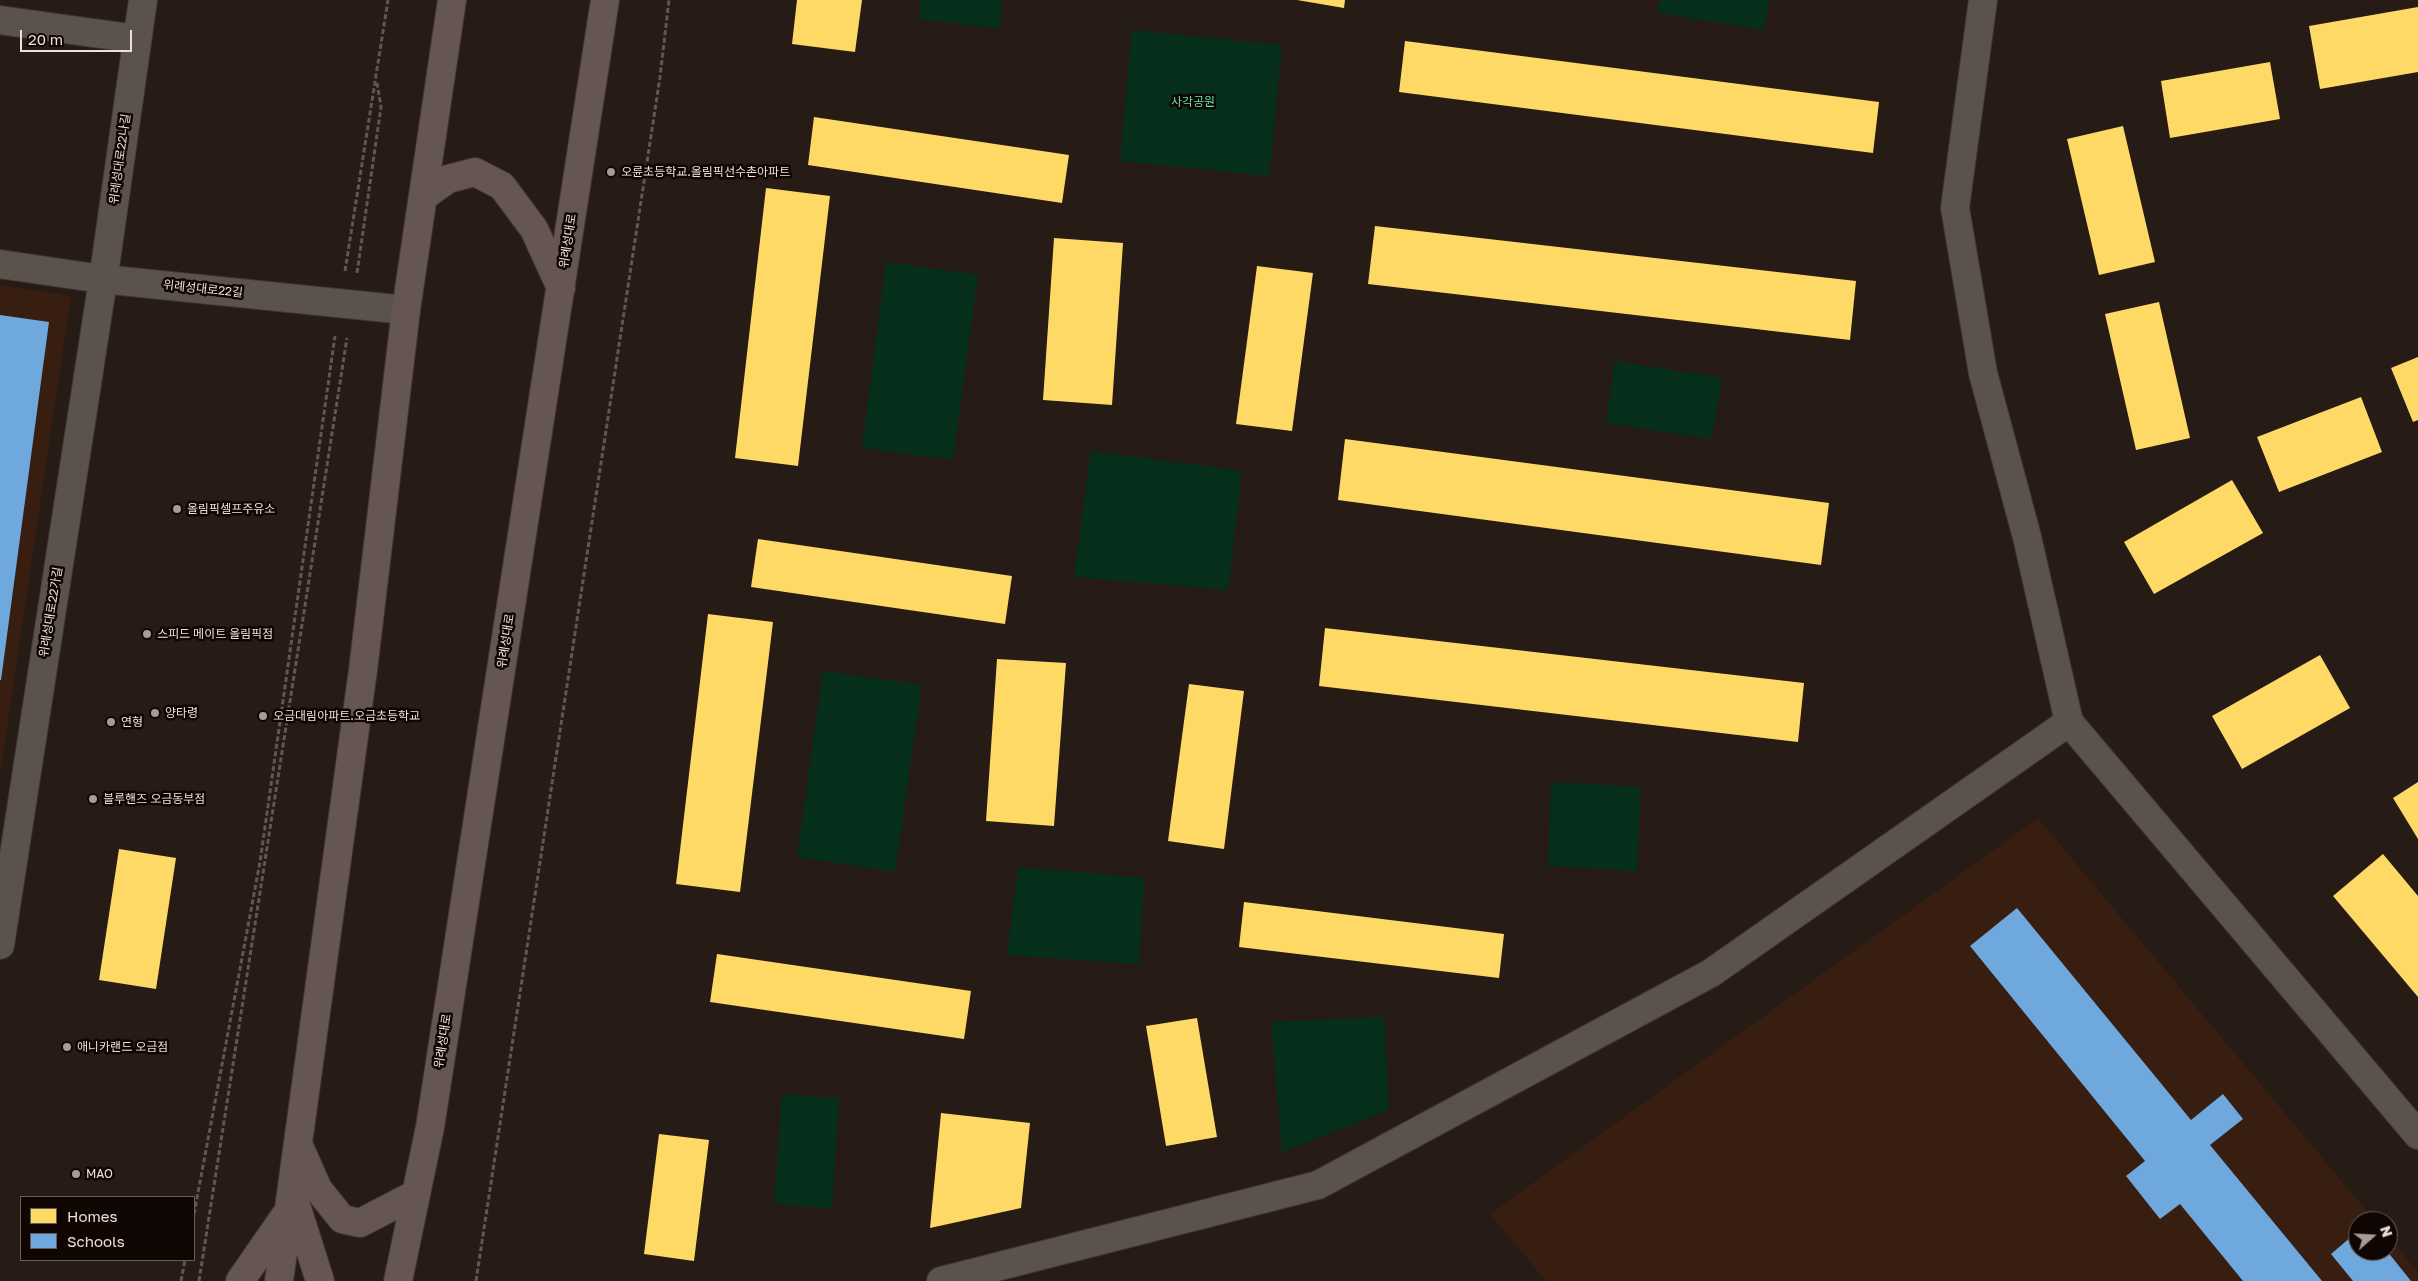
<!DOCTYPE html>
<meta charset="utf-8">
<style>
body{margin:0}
#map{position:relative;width:2418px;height:1281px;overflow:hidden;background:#261b15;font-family:"Golos Text",sans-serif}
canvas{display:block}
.legend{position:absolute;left:20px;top:1196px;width:175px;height:65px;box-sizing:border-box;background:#0f0603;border:1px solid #695d58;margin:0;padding:6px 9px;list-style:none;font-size:15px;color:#efdfd8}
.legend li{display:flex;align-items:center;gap:10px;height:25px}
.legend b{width:25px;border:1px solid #695d58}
.north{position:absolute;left:2348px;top:1211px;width:50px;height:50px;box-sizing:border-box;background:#0f0603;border:1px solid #695d58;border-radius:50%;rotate:71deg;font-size:14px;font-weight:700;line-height:20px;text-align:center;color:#efdfd8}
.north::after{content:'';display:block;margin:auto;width:18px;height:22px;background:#a99a94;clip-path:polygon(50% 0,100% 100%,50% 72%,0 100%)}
.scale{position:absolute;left:20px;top:30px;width:112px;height:22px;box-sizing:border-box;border:2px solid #efdfd8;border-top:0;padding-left:6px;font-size:15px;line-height:18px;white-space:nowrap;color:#efdfd8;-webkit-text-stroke:4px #0f0603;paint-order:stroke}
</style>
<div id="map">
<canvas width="2418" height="1281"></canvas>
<ul class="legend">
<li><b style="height:14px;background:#ffd966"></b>Homes</li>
<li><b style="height:14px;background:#6fa8dc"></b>Schools</li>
</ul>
<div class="north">N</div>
<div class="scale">20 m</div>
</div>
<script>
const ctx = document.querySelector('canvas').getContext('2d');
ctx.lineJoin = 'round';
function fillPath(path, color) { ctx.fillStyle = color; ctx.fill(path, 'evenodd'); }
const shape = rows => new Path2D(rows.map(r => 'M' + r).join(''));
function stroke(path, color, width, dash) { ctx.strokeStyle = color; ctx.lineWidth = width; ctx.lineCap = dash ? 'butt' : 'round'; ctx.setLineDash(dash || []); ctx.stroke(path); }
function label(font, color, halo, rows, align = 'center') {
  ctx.font = font + ' "Golos Text","Noto Sans KR",sans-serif'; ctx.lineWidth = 5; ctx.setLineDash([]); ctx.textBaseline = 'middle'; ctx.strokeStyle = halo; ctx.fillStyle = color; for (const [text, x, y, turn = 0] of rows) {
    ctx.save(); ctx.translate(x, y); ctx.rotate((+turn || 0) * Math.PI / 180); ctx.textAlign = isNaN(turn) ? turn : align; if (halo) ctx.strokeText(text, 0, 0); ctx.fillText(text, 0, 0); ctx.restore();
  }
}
const built = shape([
 [0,285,71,296,0,775],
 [2038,818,2375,1221,2358,1221,2358,1251,2388,1251,2388,1236,2418,1272,2418,1281,1546,1281,1490,1214]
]);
const green = shape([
 [921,0,1002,0,999,29,919,19],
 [1660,0,1769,0,1764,30,1658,13],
 [1132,30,1282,45,1269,176,1120,161],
 [886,262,978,275,953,460,862,448],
 [1615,361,1722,378,1712,439,1606,423],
 [1091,451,1242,471,1228,590,1074,577],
 [823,671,922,685,895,872,797,857],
 [1551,782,1641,787,1637,871,1548,866],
 [1018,867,1144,878,1139,964,1007,955],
 [1384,1017,1389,1110,1282,1152,1271,1022],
 [782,1094,839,1098,832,1209,774,1204]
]);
const homes = shape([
 [797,0,862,0,855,52,792,44],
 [1297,0,1345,0,1344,8],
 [2418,7,2418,72,2320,89,2309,26],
 [1405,41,1879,102,1873,153,1399,92],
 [2270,62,2280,119,2170,138,2161,81],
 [814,117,1069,155,1062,203,808,165],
 [2123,126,2155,262,2099,275,2067,139],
 [766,188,830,196,798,466,735,458],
 [1375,226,1856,281,1850,340,1368,284],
 [1054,238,1123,243,1112,405,1043,400],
 [1257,266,1313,273,1292,431,1236,424],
 [2159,302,2190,438,2136,450,2105,314],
 [2418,357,2418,420,2413,422,2391,368],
 [2361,397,2382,452,2279,492,2257,437],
 [1345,439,1829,503,1821,565,1338,500],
 [2232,480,2263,533,2154,594,2124,542],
 [758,539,1012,576,1005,624,751,587],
 [708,614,773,622,740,892,676,884],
 [1325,628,1804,683,1798,742,1319,686],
 [2320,655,2350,708,2242,769,2212,716],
 [997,659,1066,663,1054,826,986,821],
 [1189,684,1244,691,1224,849,1168,841],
 [2418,782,2418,839,2393,798],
 [119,849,176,858,156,989,99,980],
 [2383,854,2418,896,2418,997,2333,896],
 [1244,902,1504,934,1499,978,1239,947],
 [717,954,971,991,964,1039,710,1002],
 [1197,1018,1217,1137,1166,1146,1146,1026],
 [941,1113,1030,1123,1021,1208,930,1228],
 [659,1134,709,1140,694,1261,644,1254]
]);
const schools = shape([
 [0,315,49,322,1,680,0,680],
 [2017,908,2191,1120,2223,1094,2243,1119,2210,1145,2322,1281,2243,1281,2180,1204,2160,1219,2126,1176,2145,1161,1970,946],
 [2358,1231,2358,1251,2387,1251,2411,1281,2353,1281,2331,1254]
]);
const path = shape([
 [345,271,388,0],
 [357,273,381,107,377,83],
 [194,1214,260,862,335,336],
 [181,1281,185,1260],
 [199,1281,347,338],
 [476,1281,660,77,669,0]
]);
const street = shape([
 [1983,0,1955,208,1983,373,2027,537,2069,722,2418,1135],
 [0,20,137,39],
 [0,945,105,267,143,0],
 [941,1281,1318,1185,1711,973,2069,722]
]);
const secondary = shape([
 [0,264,102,279,406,310]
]);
const primary = shape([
 [424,196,448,179,475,172,502,186,534,229,561,288],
 [298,1144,318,1189,342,1219,360,1223,416,1194],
 [294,1199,320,1281],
 [240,1281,285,1216],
 [279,1281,363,670,406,310,452,0],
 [398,1281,430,1127,605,0]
]);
const markers = [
 [611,172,5,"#a99a94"],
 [177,509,5,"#a99a94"],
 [147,634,5,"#a99a94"],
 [155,713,5,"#a99a94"],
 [263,716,5,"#a99a94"],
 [111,722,5,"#a99a94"],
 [93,799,5,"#a99a94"],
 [67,1047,5,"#a99a94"],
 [76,1174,5,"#a99a94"]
];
const parkNames = [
 ["사각공원",1193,102]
];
const streetNames = [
 ["위례성대로22나길",120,159,-82],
 ["위례성대로",568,241,-81],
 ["위례성대로22길",203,289,6],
 ["위례성대로22가길",51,612,-81],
 ["위례성대로",506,641,-81],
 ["위례성대로",443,1041,-81]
];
const poiNames = [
 ["오륜초등학교.올림픽선수촌아파트",621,172],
 ["올림픽셀프주유소",187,509],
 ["스피드 메이트 올림픽점",157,634],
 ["양타령",165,713],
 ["오금대림아파트.오금초등학교",273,716],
 ["연형",121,722],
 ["블루핸즈 오금동부점",103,799],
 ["애니카랜드 오금점",77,1047],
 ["MAO",86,1174]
];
fillPath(built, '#371e11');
fillPath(green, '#052f1b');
fillPath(homes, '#ffd966');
fillPath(schools, '#6fa8dc');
stroke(street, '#403632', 30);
stroke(secondary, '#403632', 30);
stroke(primary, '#403632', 30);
stroke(path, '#605753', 3, [5, 2.5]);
stroke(street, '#5c524c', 28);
stroke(secondary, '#5c524c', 28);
stroke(primary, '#665653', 28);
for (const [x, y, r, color] of markers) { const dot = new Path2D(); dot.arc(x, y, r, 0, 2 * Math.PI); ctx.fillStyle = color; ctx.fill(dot); stroke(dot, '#0f0603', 2); }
label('12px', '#5ce2a0', '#0f0603', parkNames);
label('12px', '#efdfd8', '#0f0603', streetNames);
label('12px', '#efdfd8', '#0f0603', poiNames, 'left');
</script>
